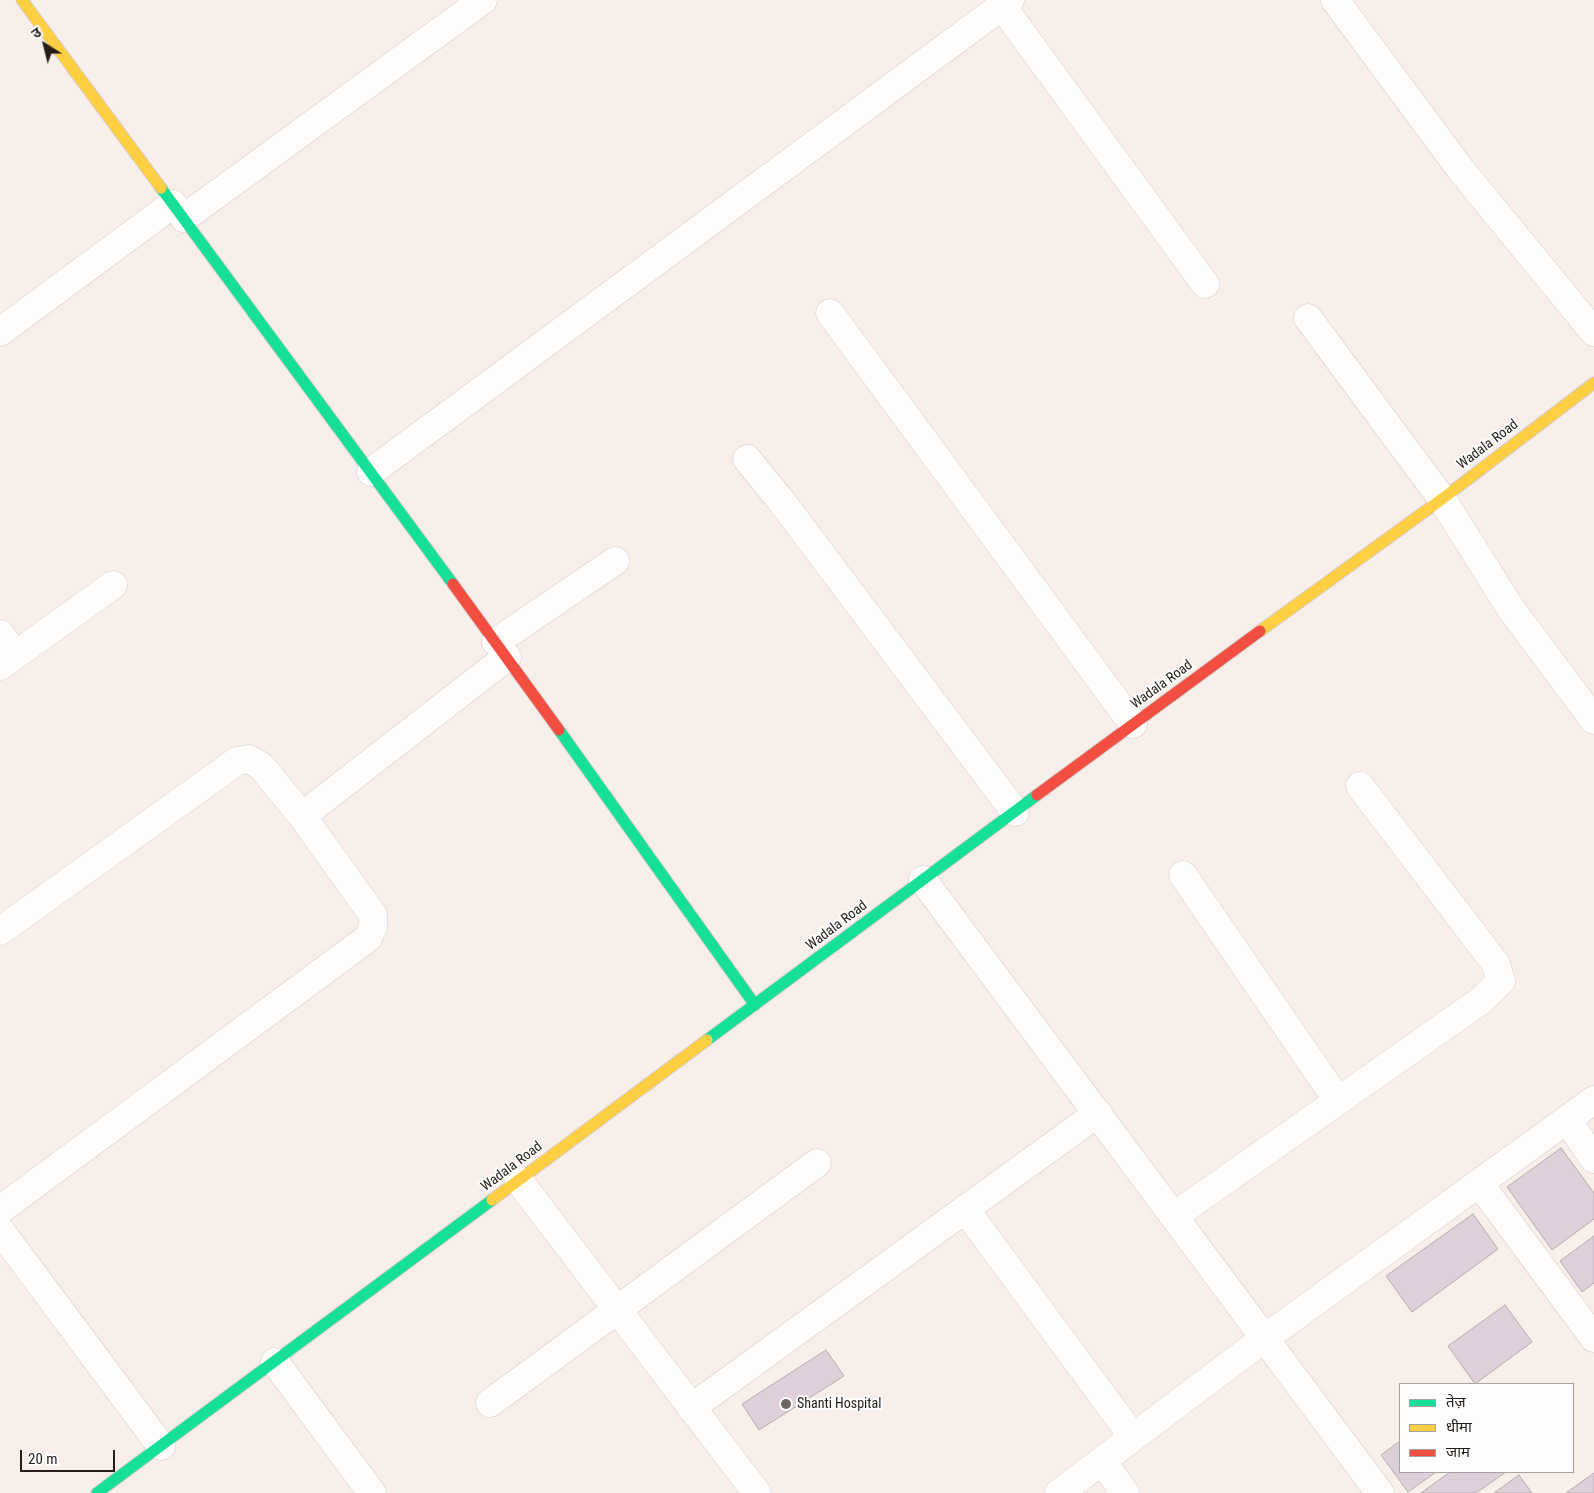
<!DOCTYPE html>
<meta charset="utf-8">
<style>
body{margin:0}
#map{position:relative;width:1594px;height:1493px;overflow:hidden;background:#f8efeb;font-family:"Roboto Condensed","Noto Sans Devanagari",sans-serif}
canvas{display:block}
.legend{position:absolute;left:1399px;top:1383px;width:175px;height:90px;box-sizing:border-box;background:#fdfdfd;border:1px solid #a7a3a2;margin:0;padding:6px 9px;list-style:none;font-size:15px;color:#251d1a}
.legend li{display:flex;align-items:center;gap:10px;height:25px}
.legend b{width:25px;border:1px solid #a7a3a2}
.north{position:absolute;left:20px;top:20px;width:50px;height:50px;-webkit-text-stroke:4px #fdfdfd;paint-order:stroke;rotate:324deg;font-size:14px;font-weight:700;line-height:20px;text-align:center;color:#251d1a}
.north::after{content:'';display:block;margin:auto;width:18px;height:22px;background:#251d1a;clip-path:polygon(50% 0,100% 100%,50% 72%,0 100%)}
.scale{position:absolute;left:20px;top:1450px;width:95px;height:22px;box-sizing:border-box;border:2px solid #251d1a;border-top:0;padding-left:6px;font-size:15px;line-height:18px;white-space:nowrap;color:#251d1a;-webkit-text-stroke:4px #fdfdfd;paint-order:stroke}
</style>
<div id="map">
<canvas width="1594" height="1493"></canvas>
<ul class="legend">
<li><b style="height:6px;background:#16e098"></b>तेज़</li>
<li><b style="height:6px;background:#ffcf43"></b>धीमा</li>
<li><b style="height:6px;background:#f24e42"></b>जाम</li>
</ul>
<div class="north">उ</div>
<div class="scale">20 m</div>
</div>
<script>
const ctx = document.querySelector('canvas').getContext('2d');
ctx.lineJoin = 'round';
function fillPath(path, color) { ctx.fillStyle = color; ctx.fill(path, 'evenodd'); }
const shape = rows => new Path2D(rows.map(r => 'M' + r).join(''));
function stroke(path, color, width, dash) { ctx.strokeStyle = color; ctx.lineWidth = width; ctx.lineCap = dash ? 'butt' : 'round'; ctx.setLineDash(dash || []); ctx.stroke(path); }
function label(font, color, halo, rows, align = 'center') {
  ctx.font = font + ' "Roboto Condensed",sans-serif'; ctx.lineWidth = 4; ctx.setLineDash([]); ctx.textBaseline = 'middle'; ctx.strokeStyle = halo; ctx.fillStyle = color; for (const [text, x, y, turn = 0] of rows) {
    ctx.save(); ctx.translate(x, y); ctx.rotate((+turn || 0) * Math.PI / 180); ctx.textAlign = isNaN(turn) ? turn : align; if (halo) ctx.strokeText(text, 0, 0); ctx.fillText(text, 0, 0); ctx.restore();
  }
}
const building = shape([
 [1561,1148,1594,1193,1594,1219,1552,1250,1507,1187,1561,1148],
 [1473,1214,1498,1249,1412,1312,1386,1276,1473,1214],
 [1594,1236,1594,1283,1582,1292,1560,1261,1594,1236],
 [1505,1305,1532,1342,1475,1384,1448,1346,1505,1305],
 [826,1350,844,1376,759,1430,742,1404,826,1350],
 [1400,1441,1400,1472,1436,1472,1408,1492,1381,1455,1400,1441],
 [1450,1472,1506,1472,1476,1493,1421,1493,1450,1472],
 [1594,1473,1594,1493,1566,1493,1594,1473],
 [1519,1475,1532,1493,1494,1493,1519,1475]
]);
const street = shape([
 [1335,0,1461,170,1594,332],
 [1002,6,1205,284],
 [184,218,483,0],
 [830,313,1133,724],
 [1308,318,1442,499,1511,609,1594,720],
 [0,332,173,204],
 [747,459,782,502,1015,812],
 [371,472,1010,0],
 [0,634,15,655],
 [496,642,615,561],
 [0,666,113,585],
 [1183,875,1338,1101],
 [923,880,1380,1493],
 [0,931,237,761,249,759,261,766,302,816],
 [1567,1120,1594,1159],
 [519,1181,757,1493],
 [1479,1183,1594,1338],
 [965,1209,1133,1437],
 [0,1210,368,938,373,927,373,915,302,816,507,657],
 [1174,1216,1479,1002,1501,981,1496,964,1360,786],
 [0,1230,161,1446],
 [275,1362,372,1493],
 [490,1403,817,1163],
 [691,1408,1098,1113],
 [1102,1461,1125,1493],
 [1059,1493,1265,1338,1594,1100]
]);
const fast = shape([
 [161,188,453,584],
 [559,730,755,1005],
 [707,1040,1037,795],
 [97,1493,492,1200]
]);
const slow = shape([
 [22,0,161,188],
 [1260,631,1442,499,1594,383],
 [492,1200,707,1040]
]);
const jam = shape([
 [453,584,559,730],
 [1037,795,1260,631]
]);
const markers = [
 [786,1404,6,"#6f6663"]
];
const streetNames = [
 ["Wadala Road",1488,445,-37],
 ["Wadala Road",1162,685,-36],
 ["Wadala Road",837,926,-37],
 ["Wadala Road",512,1167,-37]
];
const poiNames = [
 ["Shanti Hospital",797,1404]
];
fillPath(building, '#dfcfd9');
stroke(building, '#b4adae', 1);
stroke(street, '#d5cdc9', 29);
stroke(fast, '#d5cdc9', 13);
stroke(slow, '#d5cdc9', 13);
stroke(jam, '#d5cdc9', 13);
stroke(street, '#fefdfc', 28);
stroke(fast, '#16e098', 11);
stroke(slow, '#ffcf43', 11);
stroke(jam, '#f24e42', 11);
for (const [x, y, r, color] of markers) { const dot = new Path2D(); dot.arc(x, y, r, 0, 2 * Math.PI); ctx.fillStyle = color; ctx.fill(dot); stroke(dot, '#fdfdfd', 2); }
label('14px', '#251d1a', '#fdfdfd', streetNames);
label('14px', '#251d1a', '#fdfdfd', poiNames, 'left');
</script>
